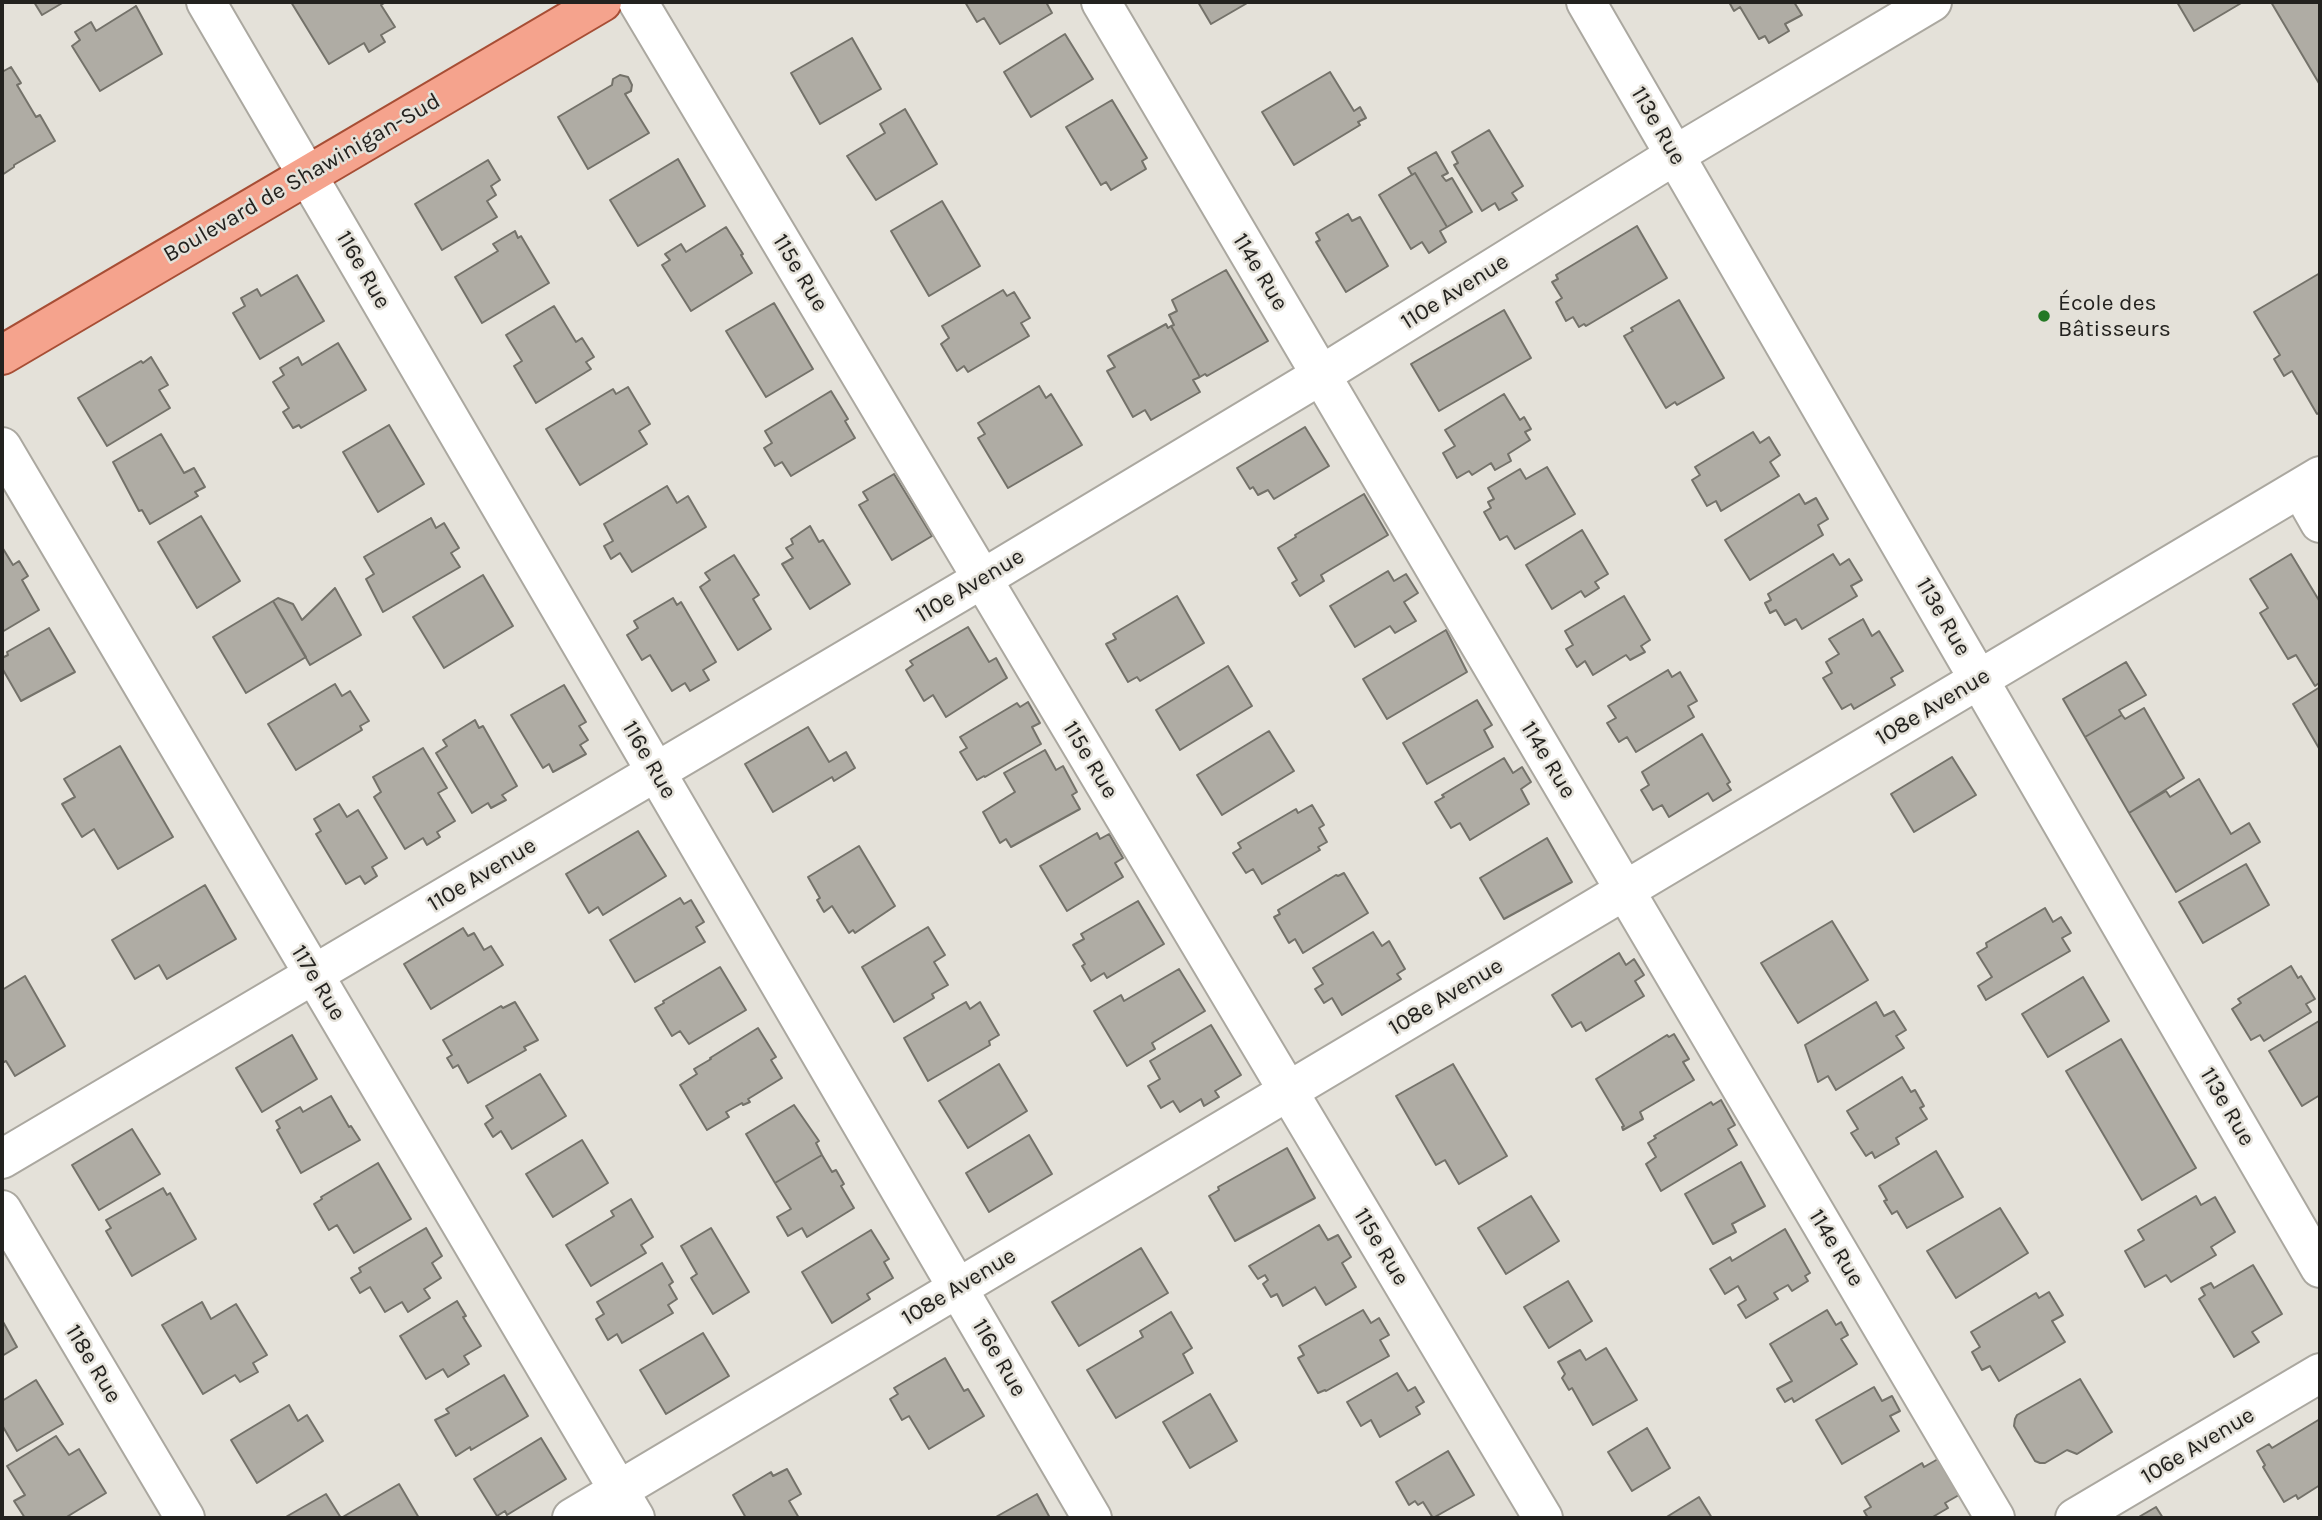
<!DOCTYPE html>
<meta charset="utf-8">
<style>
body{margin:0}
#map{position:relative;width:2322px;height:1520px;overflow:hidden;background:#e4e1d9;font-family:Karla,sans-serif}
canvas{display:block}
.frame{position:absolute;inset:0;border:4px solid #23221f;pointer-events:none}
</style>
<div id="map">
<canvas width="2322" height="1520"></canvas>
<div class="frame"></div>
</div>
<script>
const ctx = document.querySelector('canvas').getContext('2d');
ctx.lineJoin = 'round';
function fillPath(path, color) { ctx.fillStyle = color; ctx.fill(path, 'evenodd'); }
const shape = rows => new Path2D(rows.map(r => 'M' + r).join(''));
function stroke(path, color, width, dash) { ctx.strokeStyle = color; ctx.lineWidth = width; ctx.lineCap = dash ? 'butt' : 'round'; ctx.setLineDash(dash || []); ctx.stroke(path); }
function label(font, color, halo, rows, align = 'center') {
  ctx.font = font + ' Karla,sans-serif'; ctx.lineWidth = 5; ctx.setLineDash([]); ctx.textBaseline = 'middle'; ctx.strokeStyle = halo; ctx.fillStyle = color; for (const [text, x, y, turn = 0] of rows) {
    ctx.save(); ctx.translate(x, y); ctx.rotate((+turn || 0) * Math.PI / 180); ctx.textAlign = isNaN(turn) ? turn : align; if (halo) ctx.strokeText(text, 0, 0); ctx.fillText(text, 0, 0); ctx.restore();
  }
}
const building = shape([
 [34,2,64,2,42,15,34,2],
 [291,2,386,2,381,5,395,27,381,35,385,42,369,52,364,43,329,64,291,2],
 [965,2,1046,2,1052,13,1000,44,984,18,977,22,965,2],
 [1198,2,1249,2,1211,24,1198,2],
 [1729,2,1794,2,1802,15,1785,24,1789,31,1769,43,1765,36,1759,39,1740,7,1734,11,1729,2],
 [2177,2,2243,2,2194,31,2177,2],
 [2271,2,2320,2,2320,85,2271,2],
 [136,6,162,54,100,91,72,46,80,40,75,32,91,22,96,31,136,6],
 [1065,34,1093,79,1031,117,1004,72,1065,34],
 [852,38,881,89,820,124,791,73,852,38],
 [11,67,21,83,17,85,36,117,40,115,55,141,14,165,14,167,2,175,2,72,11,67],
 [1330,72,1354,111,1360,107,1366,118,1358,122,1360,125,1294,165,1262,112,1330,72],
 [620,75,628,77,632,85,631,91,625,94,649,133,588,169,558,117,612,85,613,79,620,75],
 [1112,100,1147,158,1142,161,1146,169,1111,190,1106,182,1101,185,1066,127,1112,100],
 [905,109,937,164,876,200,847,156,885,133,880,124,905,109],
 [1489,130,1523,186,1512,193,1517,200,1499,210,1495,203,1482,211,1454,165,1458,163,1452,152,1489,130],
 [1436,152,1448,173,1442,176,1446,181,1452,178,1472,212,1447,227,1415,173,1412,175,1408,168,1436,152],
 [678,159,705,206,638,246,610,200,678,159],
 [488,160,500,180,491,186,496,195,487,201,497,217,442,250,415,204,488,160],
 [1415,173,1447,227,1440,231,1446,242,1429,253,1422,242,1411,249,1379,195,1415,173],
 [942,201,980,266,929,296,891,231,942,201],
 [1348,214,1352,221,1360,217,1388,266,1346,292,1316,242,1320,240,1316,233,1348,214],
 [1637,226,1667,278,1586,326,1584,324,1579,327,1573,317,1566,321,1556,302,1562,298,1552,282,1558,279,1556,275,1637,226],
 [726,227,743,254,741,255,752,273,691,311,662,265,670,260,665,254,681,244,686,252,726,227],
 [515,231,518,238,521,236,549,283,482,323,455,277,498,251,493,244,515,231],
 [1226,270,1268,341,1207,376,1205,374,1200,377,1171,326,1174,325,1169,315,1177,311,1172,300,1226,270],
 [2320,273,2320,412,2317,414,2292,371,2284,376,2274,359,2280,355,2254,312,2320,273],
 [297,275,324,321,260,359,233,313,245,306,241,298,257,289,261,296,297,275],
 [1003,290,1007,296,1014,292,1030,318,1021,323,1029,336,968,372,964,366,957,371,941,344,949,338,942,326,1003,290],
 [1679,300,1724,378,1677,405,1675,402,1666,408,1624,336,1633,331,1631,328,1679,300],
 [774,303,813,369,766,397,726,331,774,303],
 [554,306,576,342,582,338,594,357,586,362,591,369,536,403,514,366,522,361,506,335,554,306],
 [1504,310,1531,358,1439,411,1411,364,1504,310],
 [1166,324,1168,328,1171,326,1200,377,1193,380,1200,392,1151,420,1145,410,1133,417,1107,371,1115,367,1108,356,1166,324],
 [338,343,366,390,301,428,299,425,293,428,283,412,289,408,273,382,284,375,280,368,298,357,302,365,338,343],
 [151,357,168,385,159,390,170,408,107,446,78,398,141,361,143,363,151,357],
 [1039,386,1046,398,1051,394,1082,445,1008,488,978,438,985,434,978,423,1039,386],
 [628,387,650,424,639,431,647,444,580,485,546,429,613,389,616,394,628,387],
 [831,391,848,419,845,421,855,438,791,476,782,462,775,466,764,448,772,443,765,431,831,391],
 [1504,394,1520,420,1524,417,1531,429,1525,432,1530,440,1508,454,1511,461,1495,470,1491,463,1472,475,1469,471,1457,478,1443,453,1455,446,1445,430,1504,394],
 [389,425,424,484,378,512,343,452,389,425],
 [1305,427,1329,466,1274,499,1268,490,1258,495,1253,487,1250,489,1237,468,1305,427],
 [1753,432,1760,443,1769,437,1780,455,1770,462,1779,476,1721,511,1716,501,1707,506,1692,480,1700,475,1695,467,1753,432],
 [161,434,184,473,194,468,205,487,195,492,198,496,150,524,142,510,139,511,113,462,161,434],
 [1547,467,1575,514,1515,549,1507,536,1500,540,1484,512,1491,508,1488,502,1494,499,1488,488,1520,469,1526,479,1547,467],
 [894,474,932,536,892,560,859,505,868,500,863,492,894,474],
 [667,486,677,503,688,496,706,527,632,572,620,553,611,559,604,546,613,541,604,524,667,486],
 [1364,494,1388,535,1321,575,1324,581,1300,596,1292,583,1297,580,1278,548,1296,537,1295,535,1364,494],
 [1799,494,1805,504,1816,498,1828,519,1818,525,1823,535,1750,580,1725,540,1799,494],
 [201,516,240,581,197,608,158,542,201,516],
 [431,518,436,528,444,523,459,548,451,553,460,567,383,612,366,579,374,574,364,557,431,518],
 [810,526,819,542,823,540,850,584,810,609,782,564,793,558,786,548,793,544,791,539,810,526],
 [1582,530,1608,574,1595,582,1599,588,1585,597,1581,591,1552,609,1526,565,1582,530],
 [2,547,13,565,19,561,28,576,22,580,39,610,2,632,2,547],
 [1833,554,1840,565,1849,559,1862,580,1851,586,1857,596,1802,629,1796,619,1785,625,1776,610,1770,613,1765,603,1771,600,1768,594,1833,554],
 [2291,554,2320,602,2320,685,2319,683,2315,686,2296,655,2288,659,2260,613,2268,608,2250,579,2291,554],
 [734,555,759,595,753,599,771,629,738,650,700,587,710,580,705,573,734,555],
 [1388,571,1394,581,1406,574,1418,593,1404,602,1416,621,1395,633,1390,626,1355,647,1330,606,1388,571],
 [483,575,513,626,444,668,413,617,483,575],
 [335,588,361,635,310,665,273,601,278,598,293,604,302,620,335,588],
 [1177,596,1204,643,1140,681,1137,677,1128,682,1106,644,1116,639,1113,634,1177,596],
 [1624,596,1650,640,1641,646,1645,652,1630,660,1626,655,1593,675,1585,661,1577,667,1566,649,1573,645,1565,631,1624,596],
 [673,598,677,605,681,602,716,662,703,670,709,680,690,691,685,683,672,691,650,655,642,660,627,635,638,628,634,621,673,598],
 [273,601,306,657,246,693,213,637,273,601],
 [1863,619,1872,636,1879,631,1903,671,1891,678,1895,685,1854,709,1851,704,1842,709,1823,678,1832,673,1826,662,1839,654,1829,639,1863,619],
 [968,627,989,662,996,658,1007,678,946,717,933,695,924,701,906,670,913,665,910,661,968,627],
 [49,628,75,672,21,701,2,668,2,658,8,655,7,652,49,628],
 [1446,630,1467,672,1387,719,1363,679,1446,630],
 [2126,662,2146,695,2119,710,2122,715,2085,737,2063,699,2126,662],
 [1228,666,1252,706,1180,750,1156,710,1228,666],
 [1668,670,1672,677,1680,672,1697,701,1688,706,1694,717,1636,752,1627,737,1619,742,1607,723,1616,718,1608,706,1668,670],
 [335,684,342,696,350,691,369,721,360,726,362,730,296,770,268,724,335,684],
 [564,685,586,722,579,726,588,740,580,745,586,754,553,772,549,764,543,768,511,715,564,685],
 [2320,687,2320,750,2293,704,2320,687],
 [1477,700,1492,725,1484,730,1493,747,1427,784,1403,743,1477,700],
 [1028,702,1040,723,1032,727,1041,744,985,777,984,776,977,780,960,752,967,748,960,737,1017,703,1020,707,1028,702],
 [2144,708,2184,778,2129,813,2085,737,2122,715,2125,719,2144,708],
 [475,720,479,728,483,726,517,786,502,795,506,800,491,808,488,803,472,813,436,753,447,746,443,740,475,720],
 [808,727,829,762,846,752,855,768,834,781,832,777,773,812,745,764,808,727],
 [1269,731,1294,771,1222,815,1197,775,1269,731],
 [1702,734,1730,782,1727,784,1731,790,1713,801,1708,793,1669,817,1662,805,1653,810,1641,790,1649,785,1642,772,1702,734],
 [120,746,173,837,118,869,94,829,82,837,62,804,75,797,64,779,120,746],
 [423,748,447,788,438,793,455,821,437,832,440,837,427,845,423,838,405,849,374,797,381,792,373,777,423,748],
 [1045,750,1056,770,1063,766,1077,792,1072,795,1080,809,1011,847,1006,839,1000,843,983,812,1015,792,1004,773,1045,750],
 [1952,757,1976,795,1914,832,1891,794,1952,757],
 [1504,758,1513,773,1522,767,1531,782,1521,789,1529,804,1470,840,1460,823,1451,828,1435,802,1444,797,1442,795,1504,758],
 [2199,779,2231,834,2249,823,2260,842,2176,892,2129,813,2166,791,2170,797,2199,779],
 [339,804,347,817,358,810,387,858,372,867,377,876,365,884,360,876,346,884,316,834,321,831,314,819,339,804],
 [1312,805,1324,825,1319,828,1327,842,1318,847,1320,850,1262,884,1253,869,1246,873,1233,853,1241,848,1238,843,1296,809,1298,813,1312,805],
 [638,831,666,876,603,915,598,907,589,913,566,874,638,831],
 [1097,833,1100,839,1109,834,1123,858,1115,863,1123,877,1067,911,1040,866,1097,833],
 [1547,838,1572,882,1504,919,1480,878,1547,838],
 [859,846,895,906,855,933,853,930,849,933,832,906,824,912,817,900,820,898,808,877,859,846],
 [2246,864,2269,905,2203,943,2179,902,2246,864],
 [1344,873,1368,913,1303,953,1295,939,1289,943,1274,917,1280,914,1278,910,1336,875,1338,876,1344,873],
 [205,885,236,939,167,979,159,965,135,979,112,940,205,885],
 [680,898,684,904,691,900,704,922,696,927,705,942,635,982,610,940,680,898],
 [1138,901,1164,944,1107,978,1104,973,1091,981,1082,966,1085,964,1073,945,1084,939,1081,934,1138,901],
 [2045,908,2053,922,2061,917,2071,933,2062,938,2070,951,1986,1000,1978,986,1992,977,1977,953,1987,947,1986,943,2045,908],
 [1832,921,1868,980,1798,1023,1761,963,1832,921],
 [928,927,945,955,934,962,948,985,932,994,934,998,894,1022,862,967,928,927],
 [463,928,468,936,474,933,484,950,491,946,503,965,431,1009,404,964,463,928],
 [1373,932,1382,946,1389,941,1405,969,1397,974,1401,979,1342,1015,1332,998,1324,1003,1315,989,1323,984,1313,968,1373,932],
 [1619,953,1626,965,1634,959,1644,975,1635,981,1644,996,1586,1031,1581,1022,1572,1027,1552,995,1619,953],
 [2291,966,2298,978,2301,976,2315,999,2306,1004,2311,1012,2264,1041,2260,1035,2251,1040,2232,1009,2241,1003,2238,999,2291,966],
 [720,967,746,1010,689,1044,680,1031,672,1036,655,1008,664,1003,663,1001,720,967],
 [1179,969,1205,1011,1152,1043,1155,1049,1127,1066,1094,1011,1121,995,1124,1001,1179,969],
 [25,976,65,1046,15,1076,6,1061,2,1063,2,990,25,976],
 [2083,977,2109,1021,2048,1057,2022,1014,2083,977],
 [515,1002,538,1040,524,1047,526,1050,468,1083,458,1065,453,1068,447,1058,452,1055,443,1040,501,1006,503,1008,515,1002],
 [966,1002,970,1009,980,1002,999,1035,989,1041,990,1045,928,1081,904,1038,966,1002],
 [1876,1002,1884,1016,1894,1011,1906,1030,1896,1036,1904,1048,1836,1090,1828,1076,1818,1082,1805,1045,1876,1002],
 [2319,1021,2320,1095,2302,1106,2269,1051,2319,1021],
 [1211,1025,1241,1075,1215,1091,1219,1097,1204,1106,1201,1099,1180,1112,1173,1101,1161,1108,1148,1086,1160,1079,1150,1061,1211,1025],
 [758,1028,776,1057,771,1060,782,1078,748,1099,750,1102,743,1105,742,1103,726,1112,729,1117,707,1130,680,1085,697,1074,694,1069,711,1059,710,1058,758,1028],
 [1674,1034,1689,1059,1683,1062,1694,1080,1640,1112,1643,1119,1623,1130,1622,1127,1624,1126,1596,1079,1667,1035,1669,1037,1674,1034],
 [292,1035,317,1079,262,1112,236,1068,292,1035],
 [2121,1039,2196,1168,2142,1200,2066,1071,2121,1039],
 [999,1064,1027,1111,968,1148,939,1101,999,1064],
 [1453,1064,1507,1156,1459,1184,1445,1160,1436,1165,1396,1096,1453,1064],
 [540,1074,566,1116,512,1149,501,1131,493,1137,485,1124,493,1118,486,1106,540,1074],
 [1902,1077,1911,1092,1915,1090,1924,1106,1920,1108,1927,1119,1896,1138,1899,1144,1875,1158,1872,1152,1866,1156,1851,1133,1858,1129,1847,1111,1902,1077],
 [331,1096,349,1127,351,1126,360,1140,301,1173,277,1130,280,1128,276,1121,300,1107,303,1112,331,1096],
 [1721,1100,1735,1125,1728,1129,1737,1145,1661,1191,1646,1164,1656,1157,1648,1143,1656,1138,1654,1136,1711,1102,1713,1105,1721,1100],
 [794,1105,819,1141,816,1143,822,1155,775,1183,746,1134,794,1105],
 [132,1129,160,1174,99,1210,72,1165,132,1129],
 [1029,1135,1052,1174,989,1212,966,1173,1029,1135],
 [582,1140,608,1183,553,1217,526,1174,582,1140],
 [1287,1148,1315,1198,1235,1241,1209,1196,1219,1190,1218,1187,1287,1148],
 [1936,1151,1963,1197,1907,1228,1897,1211,1892,1214,1884,1201,1887,1200,1879,1186,1936,1151],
 [822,1155,832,1172,836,1170,844,1184,841,1186,854,1208,807,1237,802,1228,788,1236,777,1217,791,1209,775,1183,822,1155],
 [1741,1162,1765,1206,1732,1224,1736,1232,1713,1244,1685,1194,1741,1162],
 [378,1163,411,1219,354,1253,337,1225,329,1230,314,1204,322,1199,321,1197,378,1163],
 [163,1188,167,1195,170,1193,196,1239,132,1276,106,1231,111,1228,106,1220,163,1188],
 [1531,1196,1559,1241,1506,1274,1478,1228,1531,1196],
 [2196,1196,2201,1205,2215,1197,2235,1232,2211,1247,2216,1255,2171,1282,2166,1275,2145,1287,2125,1251,2144,1240,2138,1230,2196,1196],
 [631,1199,653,1237,641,1245,646,1253,591,1286,566,1245,614,1216,611,1211,631,1199],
 [2000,1208,2028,1253,1956,1298,1927,1251,2000,1208],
 [1319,1225,1328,1240,1338,1235,1351,1257,1342,1263,1356,1287,1326,1305,1315,1287,1283,1306,1277,1294,1271,1297,1263,1284,1268,1280,1265,1275,1258,1279,1249,1266,1319,1225],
 [426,1228,442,1256,432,1263,441,1278,424,1289,430,1298,408,1312,402,1302,385,1312,370,1287,360,1293,351,1278,361,1272,359,1268,426,1228],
 [711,1228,749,1292,713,1314,691,1278,697,1274,681,1246,711,1228],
 [1785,1229,1810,1273,1805,1276,1808,1281,1792,1291,1788,1285,1774,1293,1778,1299,1746,1318,1738,1305,1746,1300,1738,1286,1725,1294,1710,1269,1730,1257,1732,1261,1785,1229],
 [871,1230,889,1259,884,1262,893,1278,867,1294,870,1299,832,1323,802,1272,871,1230],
 [1141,1248,1168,1293,1079,1346,1052,1302,1141,1248],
 [662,1263,673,1282,669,1285,677,1299,668,1305,673,1313,622,1343,617,1334,608,1340,596,1319,604,1314,597,1302,662,1263],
 [2253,1265,2282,1314,2252,1332,2259,1342,2234,1357,2199,1299,2205,1295,2201,1288,2211,1283,2214,1288,2253,1265],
 [1568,1281,1592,1321,1549,1348,1524,1307,1568,1281],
 [2049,1292,2063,1315,2052,1321,2065,1342,1999,1381,1990,1366,1982,1370,1972,1352,1980,1347,1971,1332,2036,1293,2039,1298,2049,1292],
 [457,1301,466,1316,463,1317,481,1346,464,1356,469,1364,448,1377,443,1369,426,1379,400,1336,457,1301],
 [202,1302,211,1319,236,1304,267,1355,253,1363,258,1372,240,1382,235,1375,203,1394,162,1325,202,1302],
 [1363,1310,1371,1323,1379,1318,1389,1335,1380,1340,1389,1356,1326,1391,1325,1390,1318,1393,1298,1358,1304,1355,1299,1346,1363,1310],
 [1827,1310,1836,1325,1841,1322,1848,1335,1841,1339,1857,1364,1794,1402,1792,1398,1785,1402,1777,1389,1792,1381,1770,1344,1827,1310],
 [1171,1312,1192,1348,1183,1354,1193,1373,1116,1418,1087,1370,1143,1337,1140,1331,1171,1312],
 [2,1320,17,1347,2,1356,2,1320],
 [703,1333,729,1376,666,1414,640,1370,703,1333],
 [1606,1348,1637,1400,1593,1425,1572,1388,1569,1390,1562,1378,1565,1374,1558,1362,1580,1350,1586,1360,1606,1348],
 [945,1358,964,1391,968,1389,984,1416,929,1449,909,1416,902,1420,890,1399,898,1394,894,1388,945,1358],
 [1397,1373,1408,1391,1415,1387,1424,1402,1416,1407,1420,1414,1380,1437,1371,1420,1361,1426,1347,1402,1397,1373],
 [504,1375,528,1416,471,1450,470,1447,456,1456,435,1420,449,1413,446,1409,504,1375],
 [2080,1379,2112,1432,2077,1454,2067,1450,2045,1463,2040,1463,2035,1461,2014,1426,2015,1419,2017,1415,2080,1379],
 [36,1380,63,1424,17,1451,2,1425,2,1401,36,1380],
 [1874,1387,1882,1401,1892,1396,1900,1411,1890,1416,1899,1431,1842,1464,1816,1420,1874,1387],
 [1210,1394,1237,1441,1190,1468,1163,1422,1210,1394],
 [289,1405,298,1421,307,1415,323,1441,257,1483,231,1440,289,1405],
 [2320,1419,2320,1485,2298,1499,2296,1495,2284,1502,2263,1467,2265,1465,2257,1451,2269,1444,2272,1448,2320,1419],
 [1647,1428,1670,1468,1632,1491,1608,1452,1647,1428],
 [56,1436,69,1455,79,1449,106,1493,65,1518,25,1518,14,1501,25,1495,7,1466,56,1436],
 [541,1438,566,1479,507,1515,505,1511,497,1516,474,1479,541,1438],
 [1448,1451,1474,1495,1433,1518,1423,1502,1418,1505,1415,1501,1409,1505,1396,1482,1448,1451],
 [1938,1459,1959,1495,1945,1503,1948,1508,1931,1518,1868,1518,1864,1511,1871,1507,1865,1497,1922,1463,1924,1467,1938,1459],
 [787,1469,801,1494,789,1501,799,1518,746,1518,733,1495,771,1472,773,1476,787,1469],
 [399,1484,419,1518,284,1518,326,1494,341,1518,399,1484],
 [1037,1494,1050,1518,994,1518,1037,1494],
 [1699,1497,1712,1518,1665,1518,1699,1497],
 [2156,1507,2163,1518,2137,1518,2156,1507]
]);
const minor = shape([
 [206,2,1092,1518],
 [638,2,1543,1518],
 [1101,2,1995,1518],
 [1586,2,2320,1268],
 [2,447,635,1518],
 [2300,488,2320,523],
 [2,1159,982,579,1321,375,1675,155,1932,2],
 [2,1210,185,1518],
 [572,1518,2320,476],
 [2075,1518,2320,1373]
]);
const primary = shape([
 [2,355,602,2]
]);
const markers = [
 [2044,316,7,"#247925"]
];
const streetNames = [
 ["113e Rue",1658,126,60],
 ["Boulevard de Shawinigan-Sud",302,178,-30],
 ["116e Rue",363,270,60],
 ["114e Rue",1260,272,59],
 ["115e Rue",800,273,59],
 ["110e Avenue",1455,292,-32],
 ["110e Avenue",970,586,-31],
 ["113e Rue",1943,617,60],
 ["108e Avenue",1933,707,-31],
 ["116e Rue",649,760,60],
 ["115e Rue",1090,760,59],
 ["114e Rue",1548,760,59],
 ["110e Avenue",482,875,-31],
 ["117e Rue",318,983,59],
 ["108e Avenue",1446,997,-31],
 ["113e Rue",2227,1107,60],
 ["115e Rue",1381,1247,59],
 ["114e Rue",1836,1248,59],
 ["108e Avenue",959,1287,-31],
 ["116e Rue",999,1358,60],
 ["118e Rue",93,1364,59],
 ["106e Avenue",2198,1446,-31]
];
const poiNames = [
 ["École des",2058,303],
 ["Bâtisseurs",2058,329]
];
fillPath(building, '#afaca4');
stroke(building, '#74726a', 2);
stroke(minor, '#aba8a0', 42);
stroke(primary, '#a74e35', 42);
stroke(minor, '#fff', 38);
stroke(primary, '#f5a38d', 38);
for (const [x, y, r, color] of markers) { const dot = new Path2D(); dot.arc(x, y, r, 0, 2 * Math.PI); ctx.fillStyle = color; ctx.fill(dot); stroke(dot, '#e4e1d9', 2.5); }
label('23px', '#23221f', '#e4e1d9', streetNames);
label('23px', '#23221f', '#e4e1d9', poiNames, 'left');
</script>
